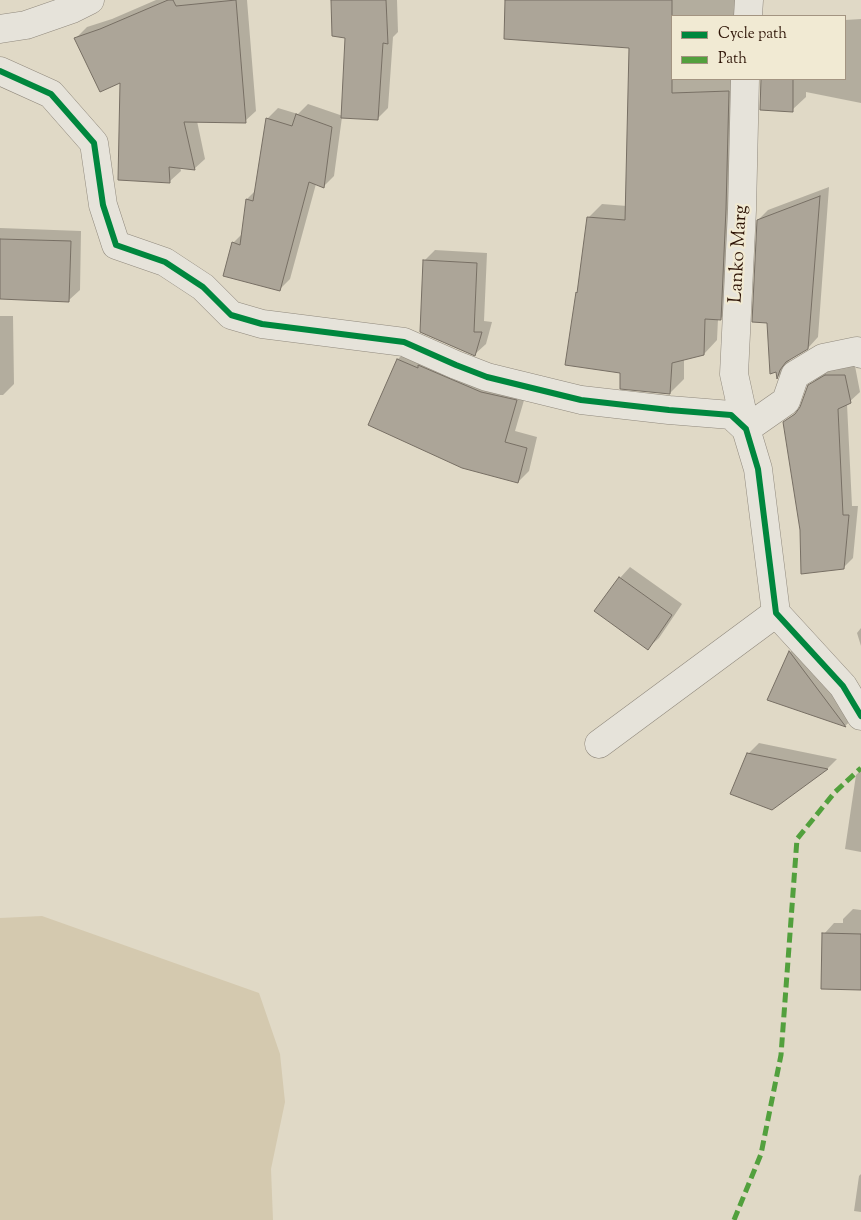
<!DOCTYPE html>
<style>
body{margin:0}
#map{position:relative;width:861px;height:1220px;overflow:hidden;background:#e0d9c6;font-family:"Sorts Mill Goudy",serif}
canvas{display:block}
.legend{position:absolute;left:671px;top:15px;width:175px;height:65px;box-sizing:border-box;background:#f1ead3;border:1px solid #a39481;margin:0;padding:6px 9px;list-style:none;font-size:15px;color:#2e1406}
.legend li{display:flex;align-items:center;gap:10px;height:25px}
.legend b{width:25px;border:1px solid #a39481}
</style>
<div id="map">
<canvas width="861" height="1220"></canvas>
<ul class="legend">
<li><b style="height:6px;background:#00873e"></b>Cycle path</li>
<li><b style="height:6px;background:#52a03d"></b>Path</li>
</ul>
</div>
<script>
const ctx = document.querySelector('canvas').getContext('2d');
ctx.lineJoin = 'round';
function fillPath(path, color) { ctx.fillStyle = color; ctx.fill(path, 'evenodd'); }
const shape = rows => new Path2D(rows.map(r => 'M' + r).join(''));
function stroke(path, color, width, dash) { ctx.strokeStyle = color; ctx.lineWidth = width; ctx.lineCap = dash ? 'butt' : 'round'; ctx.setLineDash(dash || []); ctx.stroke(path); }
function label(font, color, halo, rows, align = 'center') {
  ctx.font = font + ' "Sorts Mill Goudy",serif'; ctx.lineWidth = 4.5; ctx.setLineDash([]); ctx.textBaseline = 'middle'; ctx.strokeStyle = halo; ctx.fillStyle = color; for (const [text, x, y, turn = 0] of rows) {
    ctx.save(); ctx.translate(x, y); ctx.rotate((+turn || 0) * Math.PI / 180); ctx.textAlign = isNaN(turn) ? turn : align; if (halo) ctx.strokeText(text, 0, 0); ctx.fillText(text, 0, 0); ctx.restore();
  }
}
const green = shape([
 [42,916,259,993,280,1054,285,1102,271,1169,273,1220,0,1220,0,918]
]);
const shadow = shape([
 [156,0,247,0,256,111,245,121,197,121,205,159,194,169,180,167,181,171,170,181,121,81,76,38,87,27,112,19],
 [332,0,397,0,398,32,393,37,388,108,377,119,342,117,334,176,324,186,316,184,290,279,279,290,233,243,243,233,247,199,256,190,268,118,278,108,298,114,308,104,343,116,347,37],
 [506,0,746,0,750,16,672,16,672,79,742,79,734,305,720,319,718,319,717,340,704,354,684,358,684,379,670,393,577,293,579,291,588,218,602,204,627,206,630,46],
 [861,19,861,103,806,92,806,97,792,110,761,109,762,79,845,79,845,20],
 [829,187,818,337,808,348,790,359,786,368,778,377,758,220,768,210],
 [0,228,81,231,80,290,69,300,0,298],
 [435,250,487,253,484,321,492,322,486,344,475,354,424,261],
 [0,316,13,316,14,384,3,395,0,395],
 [408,349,527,390,515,431,537,437,529,471,518,482,398,359],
 [836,366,855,366,860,392,847,404,852,506,858,506,853,558,843,568,801,530,785,422,802,407,809,386,819,376],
 [630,567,682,604,659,638,648,648,620,578],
 [861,628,861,646,857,633],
 [800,642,856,716,845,726,769,700,790,652],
 [759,743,837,759,828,768,771,809,748,754],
 [861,770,861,852,845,849,856,775],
 [853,909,861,910,861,989,824,934,834,923,843,923,843,919],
 [861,1174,861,1212,854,1211,859,1176]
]);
const building = shape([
 [168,0,173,0,176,6,236,0,246,123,184,122,195,170,169,167,170,183,118,180,120,83,100,92,74,38,100,29,168,0],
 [331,0,386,0,388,44,383,43,378,120,341,118,345,38,332,36,331,0],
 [505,0,672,0,672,93,729,91,726,209,721,320,705,319,704,355,672,363,670,394,620,389,620,373,565,365,576,292,577,293,587,217,625,220,629,48,504,39,505,0],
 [761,79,793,79,793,112,760,110,761,79],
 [296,114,332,127,324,188,309,182,280,291,223,276,232,242,240,245,246,199,253,201,266,118,292,126,296,114],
 [820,196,808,349,786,362,780,370,777,379,776,372,770,374,767,323,752,322,757,220,820,196],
 [0,239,71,241,69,302,0,299,0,239],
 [423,260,477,263,474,332,482,332,475,356,420,332,423,260],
 [397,359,418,368,418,365,481,392,517,400,505,442,527,448,518,483,462,468,368,425,397,359],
 [825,375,845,375,851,403,838,409,843,515,849,515,844,569,801,574,800,530,783,422,795,414,800,407,808,385,825,375],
 [619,577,672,615,648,650,594,611,619,577],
 [789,651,846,727,767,700,789,651],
 [747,753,828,769,772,810,730,794,747,753],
 [822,933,861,934,861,990,821,989,822,933]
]);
const minor = shape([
 [748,16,749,0],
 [0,29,26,25,72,9,90,0],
 [0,71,51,94,94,143,103,205,116,245,165,262,203,287,231,315,262,324,404,342,456,365,487,377,581,400,669,410,731,415,746,429,758,469,776,613,843,686,861,716],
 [745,79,742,210,734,374,746,429,786,401,795,375,823,358,857,351,861,354],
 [599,744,776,613]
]);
const quiet = shape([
 [734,1220,761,1154,781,1055,797,839,835,792,861,768]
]);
const cycleway = shape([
 [0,71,51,94,94,143,103,205,116,245,165,262,203,287,231,315,262,324,404,342,456,365,487,377,581,400,669,410,731,415,746,429,758,469,776,613,843,686,861,716]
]);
const streetNames = [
 ["Lanko Marg",740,254,-87]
];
fillPath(green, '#d4c9af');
fillPath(shadow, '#0003');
fillPath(building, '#aca598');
stroke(building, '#776f64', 1);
stroke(minor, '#90897d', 29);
stroke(minor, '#e6e3da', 28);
stroke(quiet, '#52a03d', 5, [10, 5]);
stroke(cycleway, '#00873e', 6);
label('19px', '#2e1406', '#f1ead3', streetNames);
</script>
